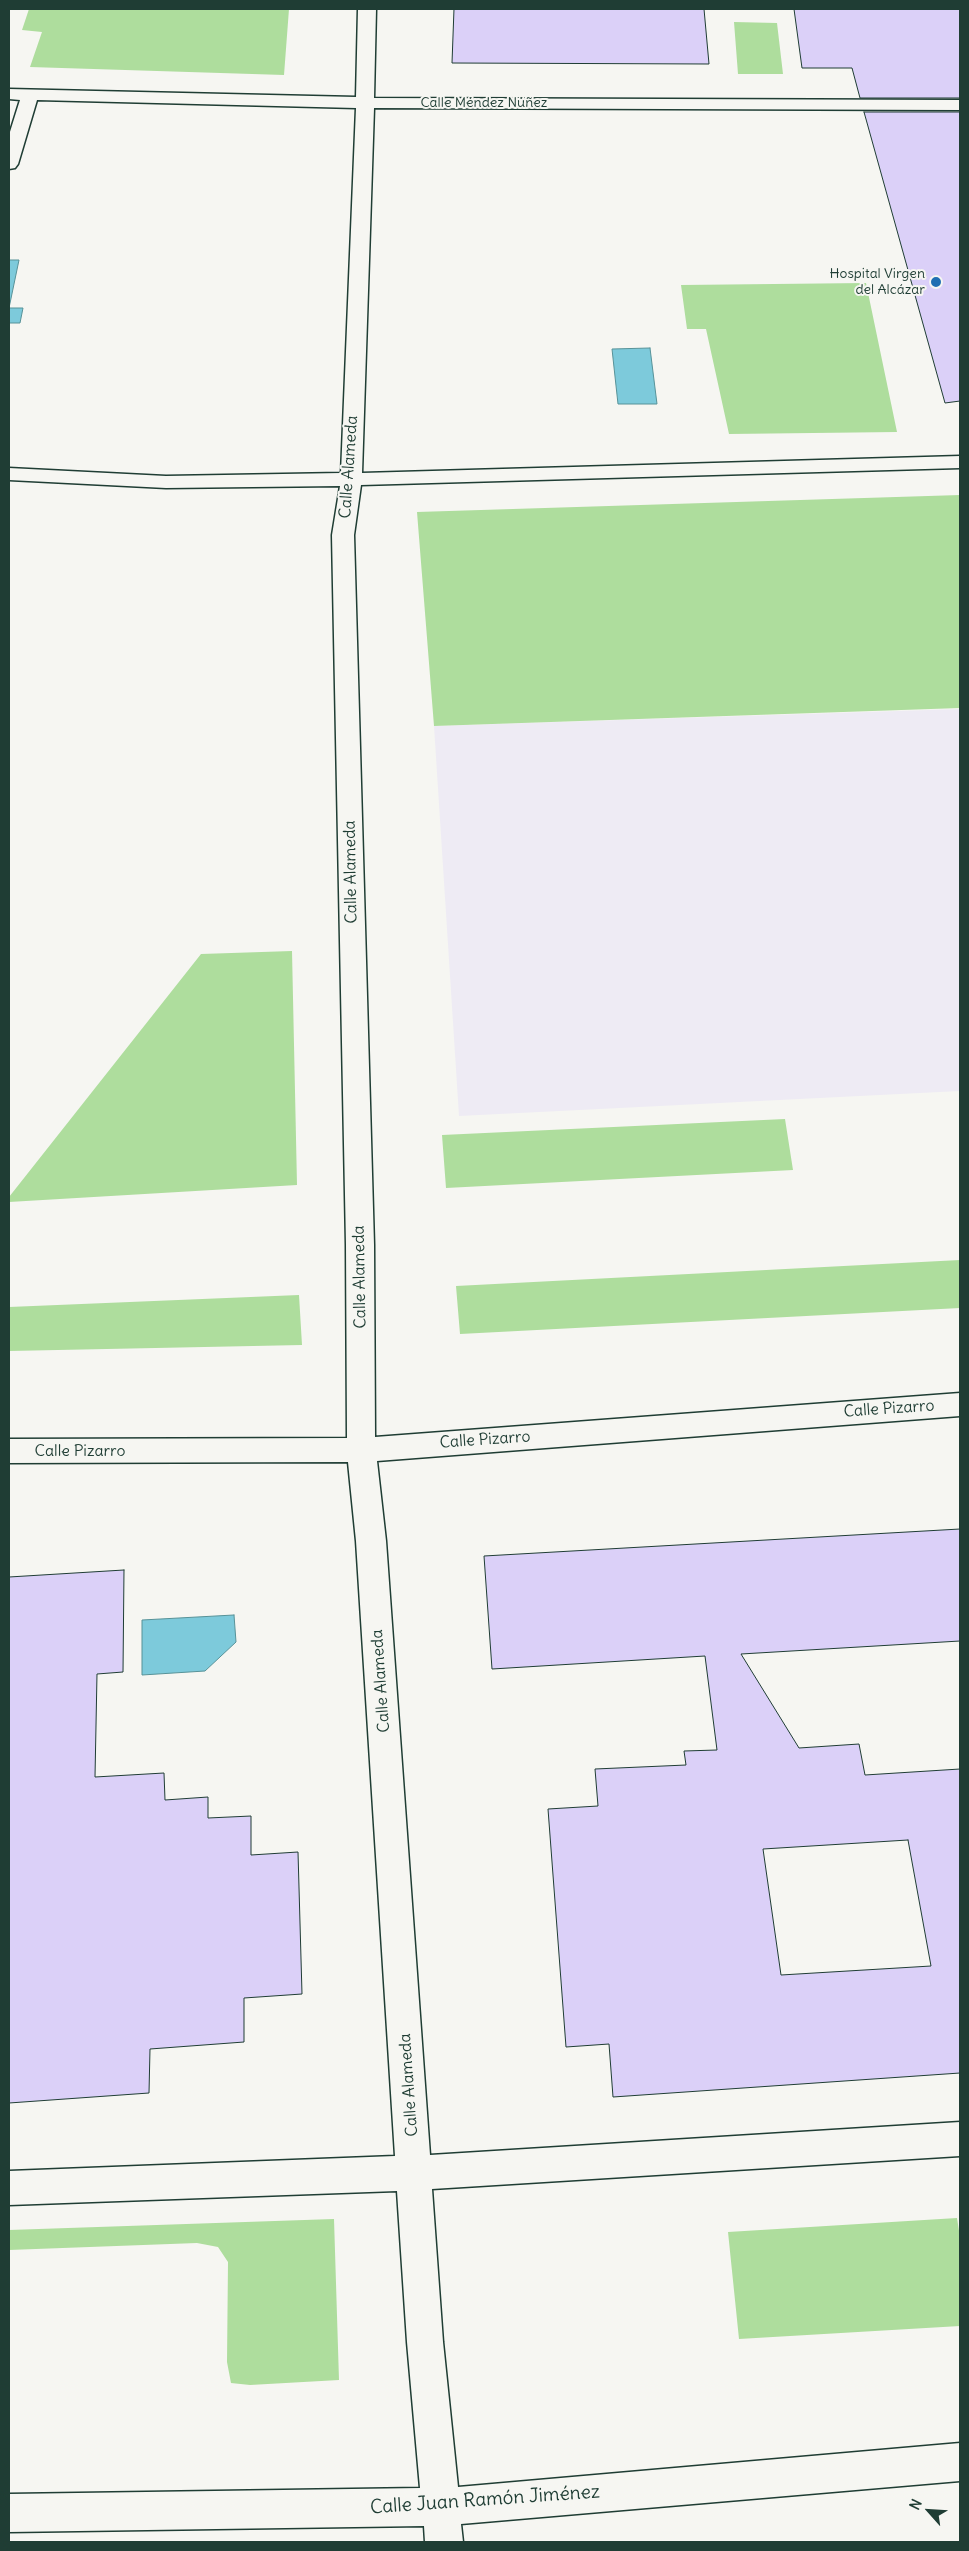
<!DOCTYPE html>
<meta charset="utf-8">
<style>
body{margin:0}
#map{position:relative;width:969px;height:2551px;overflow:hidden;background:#f6f6f2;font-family:Delius,sans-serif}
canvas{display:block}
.frame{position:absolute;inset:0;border:10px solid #1f3d34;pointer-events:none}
.north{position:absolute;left:904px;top:2486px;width:50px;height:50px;-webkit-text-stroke:4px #f6f6f2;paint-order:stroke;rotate:296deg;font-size:14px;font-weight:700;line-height:20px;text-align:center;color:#1f3d34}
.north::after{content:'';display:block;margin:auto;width:18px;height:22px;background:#1f3d34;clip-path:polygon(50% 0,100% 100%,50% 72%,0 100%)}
</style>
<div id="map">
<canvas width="969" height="2551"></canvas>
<div class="frame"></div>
<div class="north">N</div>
</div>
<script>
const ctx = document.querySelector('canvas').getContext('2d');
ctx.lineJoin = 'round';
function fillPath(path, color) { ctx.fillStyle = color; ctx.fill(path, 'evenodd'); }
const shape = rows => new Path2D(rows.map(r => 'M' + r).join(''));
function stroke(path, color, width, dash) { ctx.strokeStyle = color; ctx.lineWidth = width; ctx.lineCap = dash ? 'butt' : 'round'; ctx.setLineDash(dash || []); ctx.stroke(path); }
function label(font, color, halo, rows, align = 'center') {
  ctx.font = font + ' Delius,sans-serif'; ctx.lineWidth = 4; ctx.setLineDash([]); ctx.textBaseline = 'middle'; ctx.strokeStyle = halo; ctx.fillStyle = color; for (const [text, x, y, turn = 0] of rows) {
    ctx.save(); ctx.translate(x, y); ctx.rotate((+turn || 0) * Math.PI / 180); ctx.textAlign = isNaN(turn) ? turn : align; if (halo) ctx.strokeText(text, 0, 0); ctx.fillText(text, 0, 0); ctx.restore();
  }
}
const built = shape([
 [960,709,960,1091,459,1116,434,726]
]);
const green = shape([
 [29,9,289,9,284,75,30,67,42,32,22,30],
 [734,22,777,23,783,74,738,74],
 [866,283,897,432,729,434,706,329,687,329,681,285],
 [960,495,960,708,434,726,417,512],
 [292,951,297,1185,9,1202,9,1197,201,954],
 [785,1119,793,1170,446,1188,442,1135],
 [960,1260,960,1308,460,1334,456,1286],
 [299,1295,302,1345,9,1351,9,1307],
 [957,2218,960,2237,960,2326,739,2339,728,2232],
 [334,2219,339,2380,250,2385,231,2383,227,2362,228,2262,218,2247,197,2243,9,2250,9,2230]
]);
const water = shape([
 [9,260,19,260,9,308,23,308,20,323,9,323,9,260],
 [650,348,657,404,618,404,612,349,650,348],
 [234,1615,236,1642,205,1671,142,1675,142,1620,234,1615]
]);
const building = shape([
 [454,9,704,9,709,64,452,63,454,9],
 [794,9,960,9,960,98,860,98,852,68,802,68,794,9],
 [864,112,960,112,960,401,945,403,864,112],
 [960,1529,960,1641,741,1654,799,1748,859,1744,865,1775,960,1769,960,2073,613,2097,609,2044,566,2047,548,1809,598,1806,595,1769,686,1765,684,1751,717,1750,705,1656,492,1669,484,1556,960,1529],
 [908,1840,931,1966,781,1975,763,1849,908,1840],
 [124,1570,123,1672,97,1674,95,1777,164,1773,165,1800,208,1797,208,1818,251,1816,251,1855,298,1852,302,1994,244,1998,244,2042,150,2049,149,2093,9,2103,9,1577,124,1570]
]);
const minor = shape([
 [358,9,376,9,374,98,960,100,960,110,374,108,362,473,960,456,960,468,361,485,354,535,374,1245,375,1437,960,1393,960,1416,377,1461,386,1541,430,2155,960,2122,960,2156,432,2189,443,2342,458,2487,960,2443,960,2481,461,2524,463,2542,425,2542,424,2526,9,2532,9,2494,420,2488,407,2342,397,2191,9,2205,9,2171,395,2156,356,1541,348,1462,9,1463,9,1439,347,1438,346,1245,332,535,340,486,166,488,9,480,9,468,166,476,341,473,356,108,37,100,18,164,15,168,9,169,9,135,20,100,9,99,9,89,356,97,358,9]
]);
const markers = [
 [936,282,6,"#1f6fb2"]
];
const farStreetnames = [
 ["Calle Méndez Núñez",484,103]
];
const farPoinames = [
 ["Hospital Virgen",925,274],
 ["del Alcázar",925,290]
];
const streetNames = [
 ["Calle Alameda",349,467,-86],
 ["Calle Alameda",351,872,-91],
 ["Calle Alameda",360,1277,-91],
 ["Calle Pizarro",889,1409,-4],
 ["Calle Pizarro",485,1440,-4],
 ["Calle Pizarro",80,1451],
 ["Calle Alameda",381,1681,-94],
 ["Calle Alameda",409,2085,-94]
];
const nearStreetnames = [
 ["Calle Juan Ramón Jiménez",485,2500,-4]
];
fillPath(built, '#eeebf4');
fillPath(green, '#aedd9d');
fillPath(water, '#7dcadb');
stroke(water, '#579298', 1);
fillPath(building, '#dbd0f8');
stroke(building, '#1f3d34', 1);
stroke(minor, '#1f3d34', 3);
fillPath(minor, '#f6f6f2');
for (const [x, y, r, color] of markers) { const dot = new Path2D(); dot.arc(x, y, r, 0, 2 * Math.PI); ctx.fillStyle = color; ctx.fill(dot); stroke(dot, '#f6f6f2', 2); }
label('14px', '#1f3d34', '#f6f6f2', farStreetnames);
label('14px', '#1f3d34', '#f6f6f2', farPoinames, 'right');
label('16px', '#1f3d34', '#f6f6f2', streetNames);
label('19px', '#1f3d34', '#f6f6f2', nearStreetnames);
</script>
